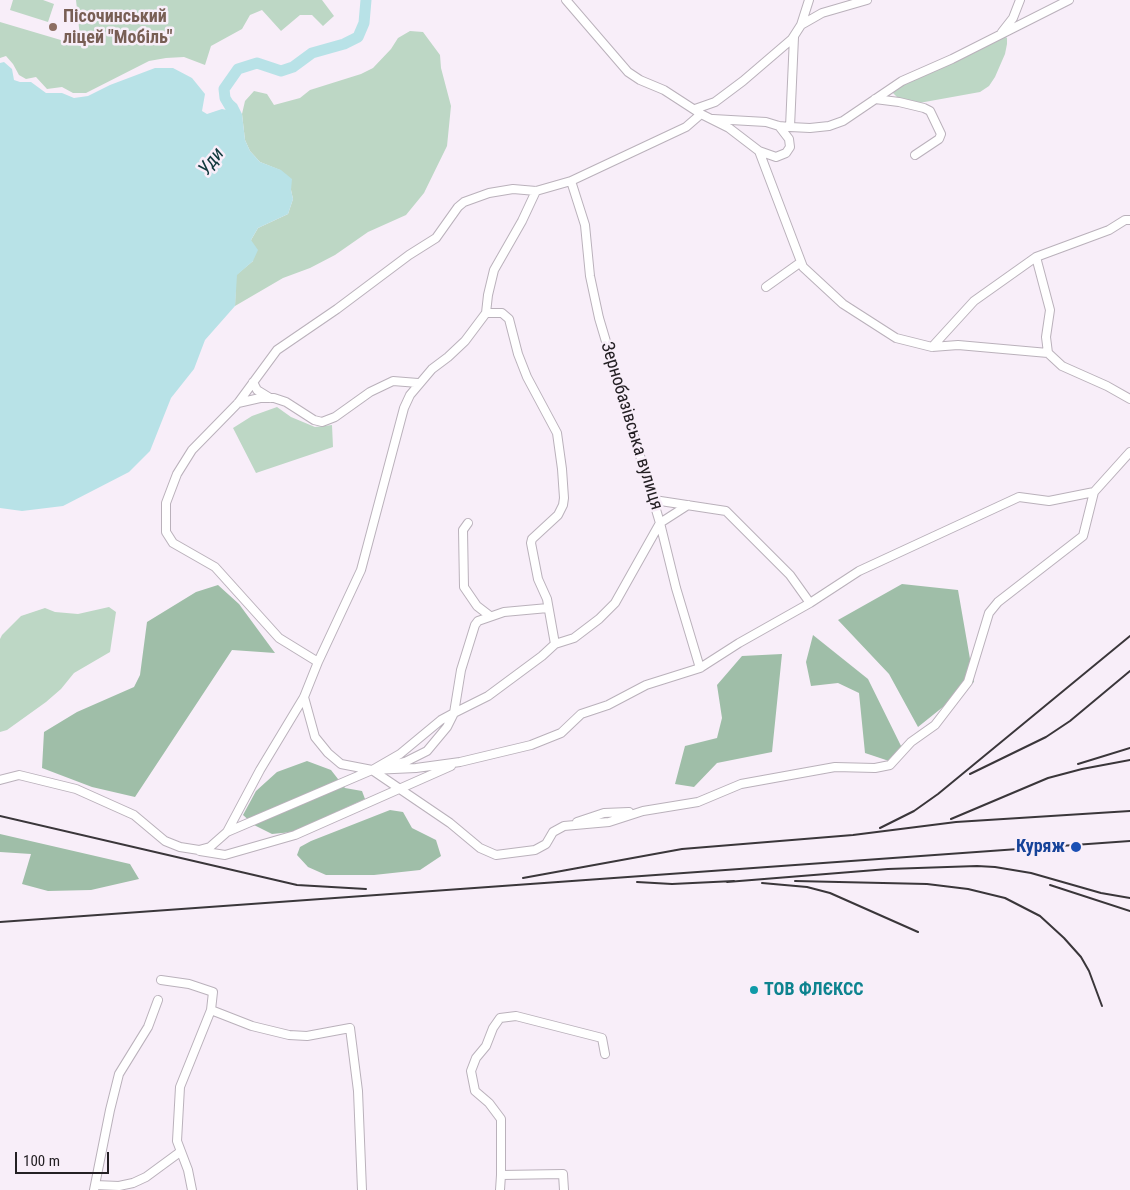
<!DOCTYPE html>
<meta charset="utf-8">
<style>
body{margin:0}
#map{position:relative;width:1130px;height:1190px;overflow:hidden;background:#f8eef9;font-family:"Roboto Condensed",sans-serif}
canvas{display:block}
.scale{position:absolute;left:15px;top:1152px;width:94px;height:22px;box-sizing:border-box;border:2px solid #242024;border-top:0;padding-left:6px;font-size:15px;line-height:18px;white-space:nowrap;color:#242024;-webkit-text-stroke:4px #f8eef9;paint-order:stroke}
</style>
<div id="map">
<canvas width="1130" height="1190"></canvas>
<div class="scale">100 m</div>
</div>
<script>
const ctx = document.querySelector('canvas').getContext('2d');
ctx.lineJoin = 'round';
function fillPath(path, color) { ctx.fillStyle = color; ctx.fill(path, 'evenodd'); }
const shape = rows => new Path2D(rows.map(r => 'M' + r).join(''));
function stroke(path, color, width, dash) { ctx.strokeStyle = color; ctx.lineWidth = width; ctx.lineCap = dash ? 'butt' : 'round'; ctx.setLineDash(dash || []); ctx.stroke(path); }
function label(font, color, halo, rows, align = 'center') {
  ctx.font = font + ' "Roboto Condensed",sans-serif'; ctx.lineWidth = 5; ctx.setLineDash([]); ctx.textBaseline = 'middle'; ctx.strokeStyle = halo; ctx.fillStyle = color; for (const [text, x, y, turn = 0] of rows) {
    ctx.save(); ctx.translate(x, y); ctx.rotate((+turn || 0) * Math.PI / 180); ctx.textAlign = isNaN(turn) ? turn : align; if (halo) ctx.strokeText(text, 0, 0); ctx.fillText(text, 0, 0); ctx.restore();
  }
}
const green = shape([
 [13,0,43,0,54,4,48,22,10,10],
 [76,0,322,0,334,16,323,26,312,15,300,15,281,31,262,10,250,15,242,29,211,46,205,65,184,57,166,58,149,61,86,93,73,93,62,87,47,89,36,77,26,79,19,75,13,64,6,56,0,58,0,22,81,46],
 [410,31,423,32,440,55,441,68,451,106,447,146,424,193,406,215,368,232,335,255,310,268,283,278,235,306,236,275,253,261,251,240,258,228,288,214,293,199,291,190,280,170,260,162,250,151,245,140,242,114,245,101,254,91,267,94,274,105,300,98,310,90,361,74,373,68,391,49,398,38],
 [1004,35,1007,38,1007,44,1005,54,995,77,989,86,980,92,919,103,898,98,892,92,892,88],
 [277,407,291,417,315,427,332,425,333,447,256,473,233,428,252,416],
 [109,607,116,612,110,652,74,673,61,689,46,702,7,730,0,732,0,639,2,635,21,616,45,608,55,612,78,614]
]);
const forest = shape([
 [902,584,958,590,974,682,918,727,889,674,838,620],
 [218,585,239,604,275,653,232,650,135,797,92,787,42,768,44,732,77,712,134,687,140,675,147,622,196,592],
 [813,635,868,679,903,750,889,761,865,753,859,693,838,683,811,686,806,662],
 [782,654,772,752,717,763,694,787,675,784,685,746,717,738,722,718,717,685,742,656],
 [307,761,331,770,345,788,362,791,365,799,292,832,272,834,254,825,243,815,256,791,277,772],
 [390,810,403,812,412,828,436,840,441,856,420,870,374,875,326,875,308,867,297,855,300,847,311,841],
 [0,834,130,864,139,879,91,890,48,891,22,884,31,854,0,852]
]);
const water = shape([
 [4,62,12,69,14,80,20,82,31,82,46,93,62,93,74,98,88,96,110,85,155,68,173,68,192,78,205,94,202,111,207,114,222,109,231,111,228,96,237,104,242,114,245,140,250,151,260,162,281,170,292,179,291,190,293,199,288,214,258,228,251,240,258,250,253,261,237,275,235,306,205,340,194,369,171,398,150,451,129,472,63,506,22,511,0,508,0,63]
]);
const river = shape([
 [235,121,232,110,225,98,224,89,238,69,257,63,281,71,293,67,312,53,344,44,358,37,364,23,366,0]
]);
const minor = shape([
 [566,0,628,72,640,80,664,90,701,114,729,128,759,151,776,157,786,153,790,147,789,139,779,126],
 [801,25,822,13,867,0],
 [1002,32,1013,18,1020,0],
 [875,99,899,102,924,108,930,111,941,134,939,139,915,155],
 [695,109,715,102,743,81,792,39,801,25,809,0],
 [713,119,766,122,779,126,790,127,810,128,829,126,843,121,902,81,952,59,1069,0],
 [790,127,794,37],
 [759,151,803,267,843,304,896,338,932,347,958,345,1048,353,1062,366,1107,386,1130,399],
 [571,181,585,225,590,276,599,318,660,523,676,588,700,668],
 [1036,257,1050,310,1046,337,1048,353],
 [766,287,801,262],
 [486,313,502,313,509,319,518,354,527,377,557,433,562,469,564,498,563,505,558,515,532,539,531,543,538,579,547,599,555,644],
 [932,347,974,301,1036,257,1109,230,1125,220,1130,220],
 [253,382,257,390,270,398],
 [238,403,260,398,274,398,286,402,314,420,322,422,335,417,370,392,393,381,418,383],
 [654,500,726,511,790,575,810,603],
 [468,523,463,530,464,587,477,606,490,616],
 [318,662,279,638,215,567,173,543,166,532,166,503,177,474,192,450,238,403,277,350,337,309,409,255,436,238,458,207,464,202,489,193,513,189,536,191,571,181,686,127,701,114],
 [304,697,315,737,328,753,341,764,372,770,450,823,480,848,496,855,535,850,546,844,553,832,564,826,609,822,643,811,698,802,741,784,835,767,875,768,890,765,911,742,935,725,968,682,989,613,998,602,1083,536,1094,492],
 [389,766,405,762,427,751,447,727,454,713,488,696,542,656,555,644,574,638,599,619,615,603,660,523,688,505],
 [374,769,400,754,441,720,454,713,461,670,475,625,478,621,504,612,548,608],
 [0,780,19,775,76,789,134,815,165,841,180,847,199,850,210,847,227,832,260,770,304,697,318,662,361,570,404,408,410,395,432,369,448,357,465,341,486,313,488,295,494,270,522,221,536,191],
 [577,822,604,813,629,812],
 [227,832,372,770,416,768,460,762,531,745,561,733,581,714,608,705,646,685,700,668,739,643,810,603,859,571,1019,497,1049,501,1094,492,1130,452],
 [200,851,225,855,295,835,451,766],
 [161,980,189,984,213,992,211,1010,180,1087,177,1141,188,1170,192,1190],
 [211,1010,252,1026,289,1035,307,1036,350,1028,358,1091,362,1190],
 [501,1175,501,1119,489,1103,475,1091,471,1071,476,1058,486,1046,493,1028,500,1018,516,1016,602,1038,605,1054],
 [95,1185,119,1186,133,1183,146,1177,180,1152],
 [94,1190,110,1110,119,1074,148,1027,158,1000],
 [500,1190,501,1175,563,1174,564,1190]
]);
const rail = shape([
 [1078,764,1130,748],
 [970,774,1046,737,1070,721,1130,671],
 [0,816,297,885,366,889],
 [951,819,1048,778,1082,769,1130,760],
 [880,828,914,811,938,794,1130,636],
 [523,878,682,849,853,835,956,822,1130,811],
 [795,881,927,884,968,889,1005,898,1040,916,1064,938,1081,957,1089,971,1102,1006],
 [637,882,672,884,734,881],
 [727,882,888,869,977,866,995,867,1031,873,1101,893,1130,898],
 [762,883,807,887,830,893,918,932],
 [1050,885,1130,911],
 [0,922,1130,841]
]);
const markers = [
 [53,27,5,"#8d6e63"],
 [1076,847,6,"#1a4fb4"],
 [754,990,5,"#0f9aa8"]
];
const educationNames = [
 ["Пісочинський",63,17],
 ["ліцей \"Мобіль\"",63,38]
];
const streetNames = [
 ["Зернобазівська вулиця",631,426,73]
];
const transitNames = [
 ["Куряж",1065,847]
];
const cultureNames = [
 ["ТОВ ФЛЄКСС",764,990]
];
const waterNames = [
 ["Уди",212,162,-52]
];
fillPath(green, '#bdd7c5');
fillPath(forest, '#9fbea8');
fillPath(water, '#b8e2e7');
stroke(river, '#b8e2e7', 11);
stroke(minor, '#bab1bb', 10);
stroke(minor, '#fff', 8);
stroke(rail, '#3a363a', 2);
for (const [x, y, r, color] of markers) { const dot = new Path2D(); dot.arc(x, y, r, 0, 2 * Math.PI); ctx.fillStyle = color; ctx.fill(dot); stroke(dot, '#f8eef9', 2); }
label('bold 18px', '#785e54', '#f8eef9', educationNames, 'left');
label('18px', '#242024', '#f8eef9', streetNames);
label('bold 18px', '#164399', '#f8eef9', transitNames, 'right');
label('bold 18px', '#0d838f', '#f8eef9', cultureNames, 'left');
label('italic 19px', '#0f383c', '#f8eef9', waterNames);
</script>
